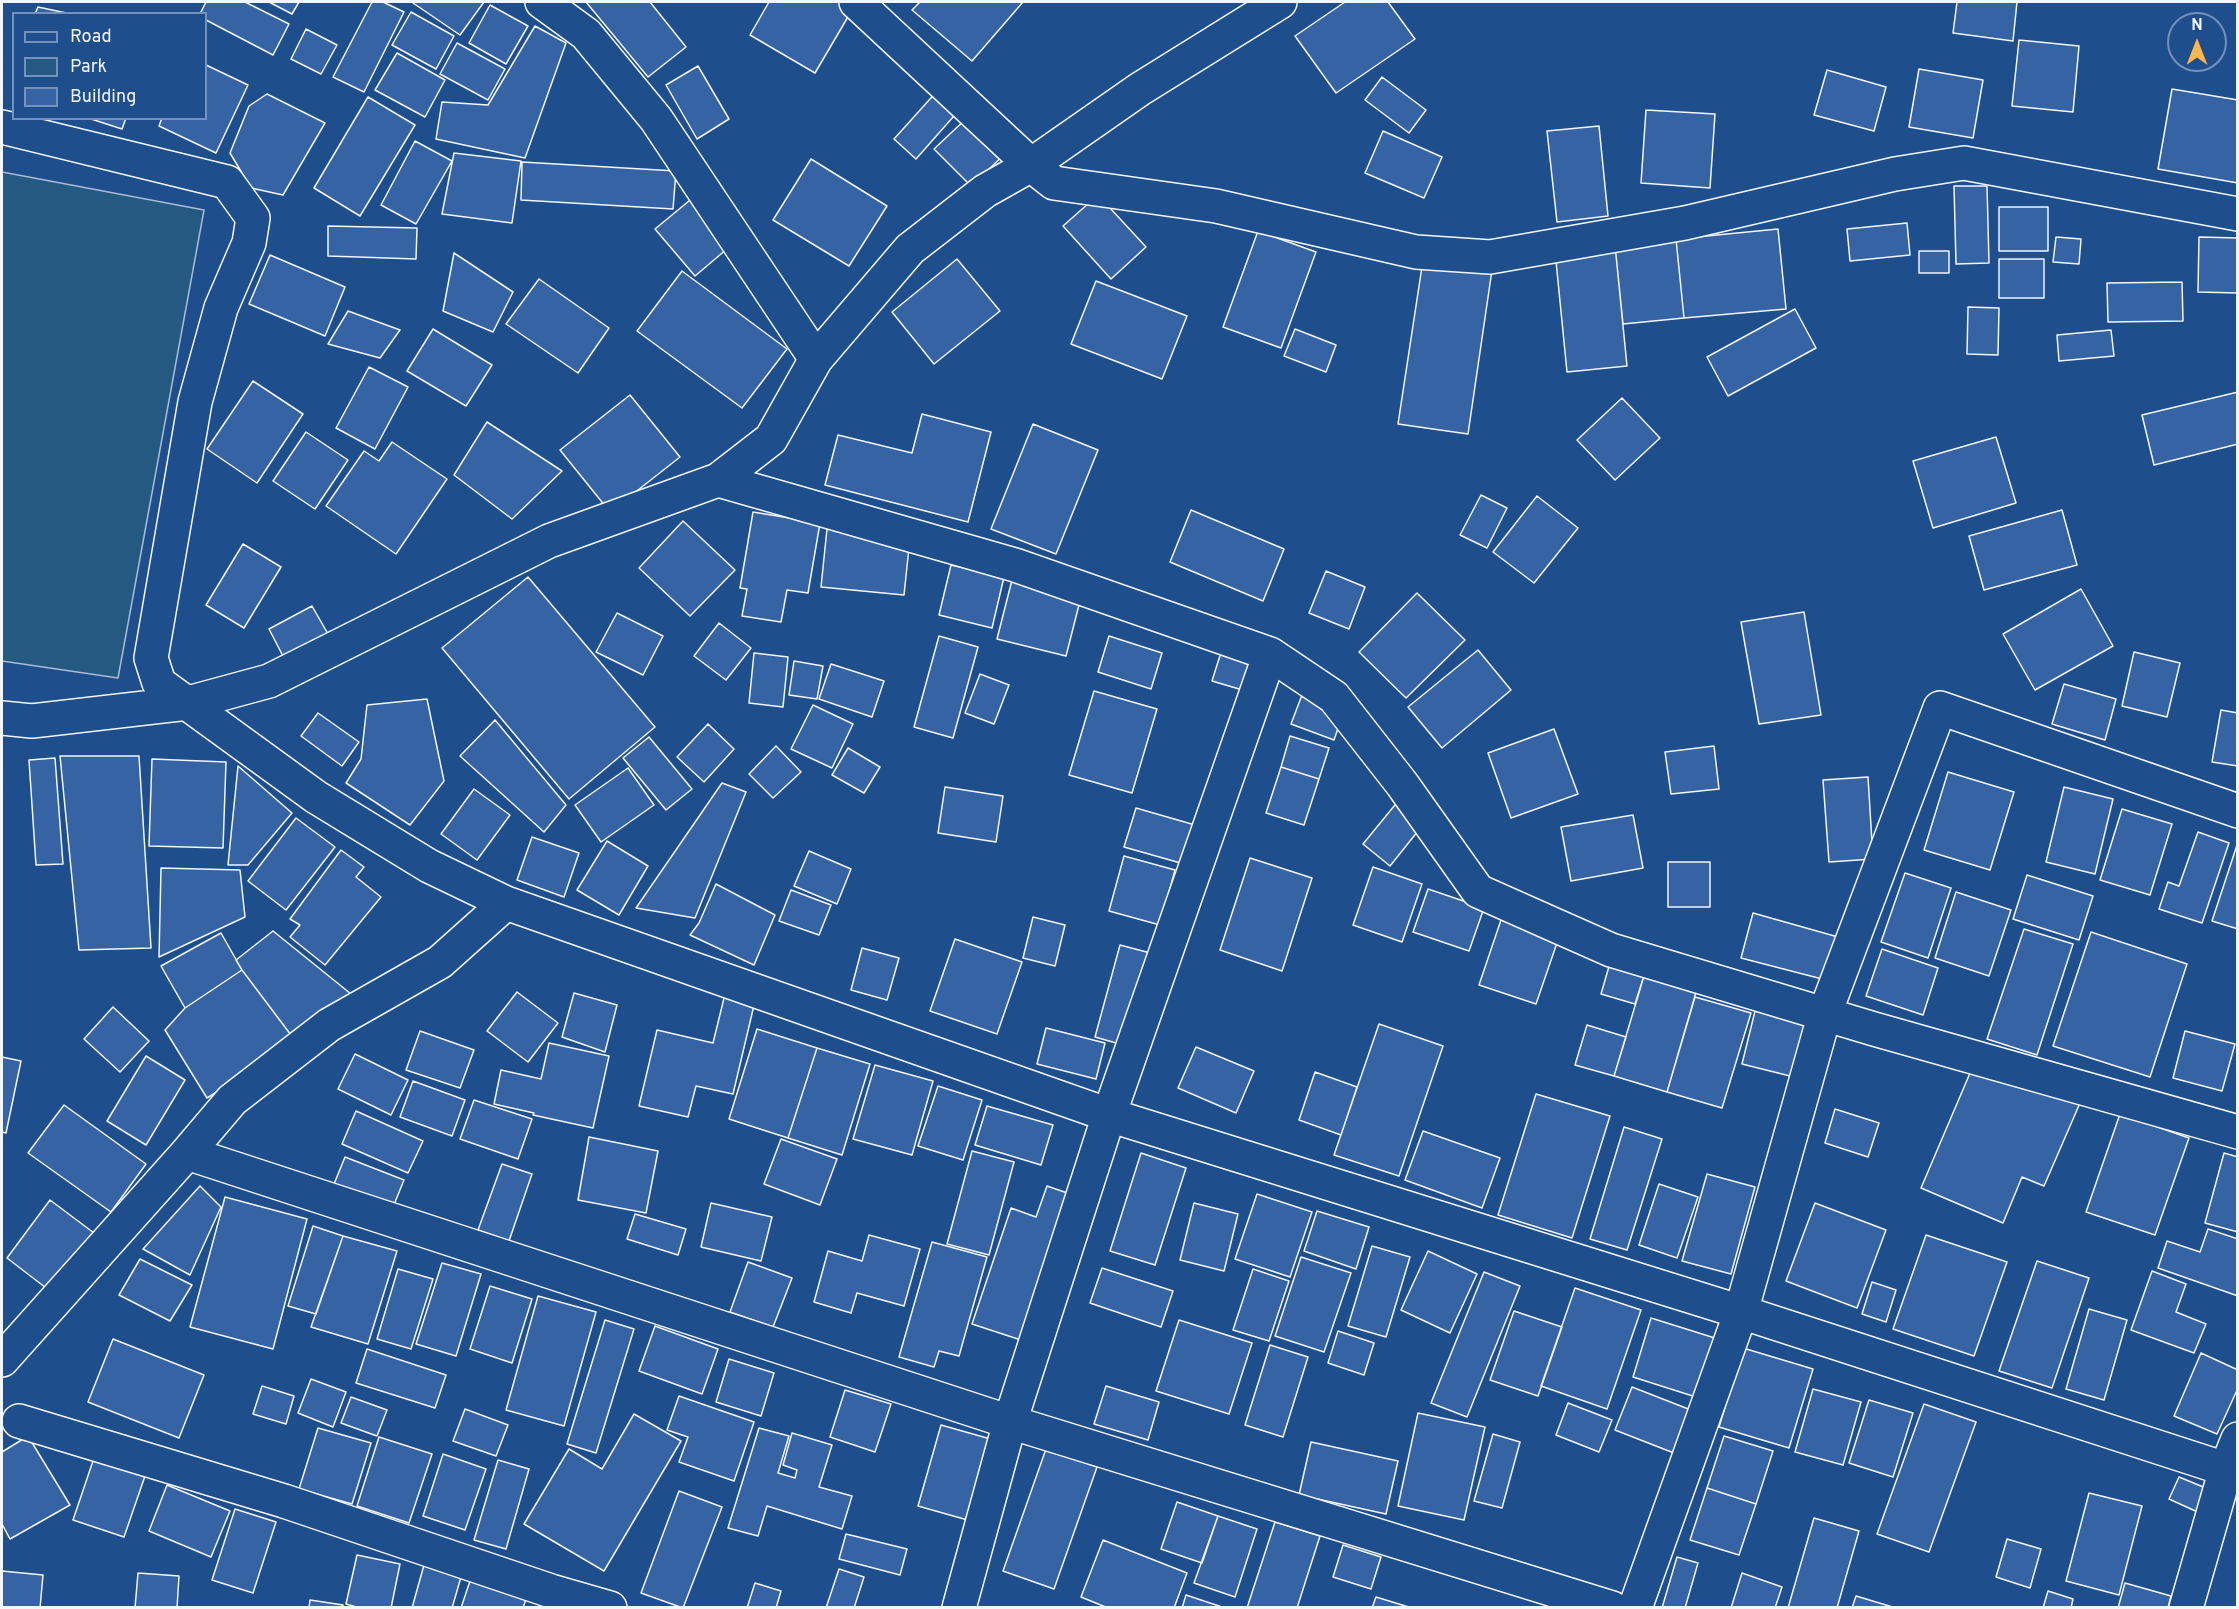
<!DOCTYPE html>
<style>
body{margin:0}
#map{position:relative;width:2239px;height:1609px;overflow:hidden;background:#1f4e8c;font-family:Overpass,sans-serif}
canvas{display:block}
.frame{position:absolute;inset:0;border:3px solid #f2f6ff;pointer-events:none}
.legend{position:absolute;left:12px;top:12px;width:195px;height:108px;box-sizing:border-box;background:#1f4e8c;border:2px solid #7391ba;margin:0;padding:8px 10px;list-style:none;font-size:18px;color:#f2f6ff}
.legend li{display:flex;align-items:center;gap:12px;height:30px}
.legend b{width:30px;border:2px solid #7391ba}
.north{position:absolute;left:2167px;top:12px;width:60px;height:60px;box-sizing:border-box;background:#1f4e8c;border:2px solid #7391ba;border-radius:50%;rotate:0deg;font-size:16px;font-weight:700;line-height:24px;text-align:center;color:#f2f6ff}
.north::after{content:'';display:block;margin:auto;width:21px;height:27px;background:#ffb74d;clip-path:polygon(50% 0,100% 100%,50% 72%,0 100%)}
</style>
<div id="map">
<canvas width="2239" height="1609"></canvas>
<div class="frame"></div>
<ul class="legend">
<li><b style="height:8px;background:#1f4e8c"></b>Road</li>
<li><b style="height:16px;background:#245a82"></b>Park</li>
<li><b style="height:16px;background:#3563a3"></b>Building</li>
</ul>
<div class="north">N</div>
</div>
<script>
const ctx = document.querySelector('canvas').getContext('2d');
ctx.lineJoin = 'round';
function fillPath(path, color) { ctx.fillStyle = color; ctx.fill(path, 'evenodd'); }
const shape = rows => new Path2D(rows.map(r => 'M' + r).join(''));
function stroke(path, color, width, dash) { ctx.strokeStyle = color; ctx.lineWidth = width; ctx.lineCap = dash ? 'butt' : 'round'; ctx.setLineDash(dash || []); ctx.stroke(path); }
const green = shape([
 [2,172,204,210,118,678,2,661,2,172]
]);
const building = shape([
 [206,2,245,2,289,24,273,55,206,20,206,14,200,14,206,2],
 [269,2,299,2,292,14,269,2],
 [372,2,383,2,404,12,364,92,333,77,372,2],
 [414,2,484,2,460,35,413,3,414,2],
 [586,2,650,2,686,47,648,77,586,2],
 [769,2,838,2,852,10,815,73,750,35,769,2],
 [920,2,1023,2,972,61,912,10,920,2],
 [1345,2,1388,2,1415,39,1336,93,1295,36,1345,2],
 [1957,2,2017,2,2013,41,1953,33,1957,2],
 [490,5,528,26,506,64,469,43,490,5],
 [38,7,71,14,35,14,38,7],
 [411,12,454,36,436,69,392,45,411,12],
 [535,26,566,43,525,158,436,139,442,102,488,105,535,26],
 [306,29,337,45,321,74,291,59,306,29],
 [2019,40,2079,46,2073,112,2012,106,2019,40],
 [457,43,505,69,488,100,440,74,457,43],
 [397,53,445,80,425,117,375,90,397,53],
 [206,65,248,85,216,153,159,126,162,118,206,118,206,65],
 [698,66,729,119,697,139,666,85,698,66],
 [1919,69,1983,80,1973,138,1909,127,1919,69],
 [1827,70,1886,87,1874,131,1814,115,1827,70],
 [1382,77,1426,110,1409,133,1365,100,1382,77],
 [939,89,961,108,916,159,894,139,939,89],
 [2172,89,2238,100,2238,183,2158,169,2172,89],
 [267,94,325,123,283,195,251,188,230,153,249,106,267,94],
 [368,97,415,125,360,216,314,188,368,97],
 [1646,110,1715,114,1710,188,1641,183,1646,110],
 [969,116,1005,154,971,186,934,149,969,116],
 [88,118,126,118,122,129,88,118],
 [1599,126,1608,216,1557,222,1547,131,1599,126],
 [1383,131,1442,157,1424,198,1365,173,1383,131],
 [415,141,452,161,416,224,381,205,415,141],
 [454,153,521,161,512,223,442,214,454,153],
 [811,159,887,206,849,266,773,220,811,159],
 [522,162,676,171,673,209,521,200,522,162],
 [1954,186,1987,186,1989,263,1956,264,1954,186],
 [1098,195,1146,247,1111,279,1063,226,1098,195],
 [695,196,734,243,695,276,655,229,695,196],
 [1999,207,2048,207,2048,251,1999,251,1999,207],
 [1907,223,1910,255,1850,261,1847,229,1907,223],
 [328,226,417,228,416,259,328,256,328,226],
 [1778,229,1786,309,1684,318,1676,239,1778,229],
 [1258,231,1316,252,1281,348,1223,327,1258,231],
 [2056,237,2081,239,2079,264,2053,262,2056,237],
 [2199,237,2238,238,2238,293,2198,292,2199,237],
 [1676,239,1684,318,1623,324,1615,245,1676,239],
 [1615,245,1627,366,1567,372,1555,251,1615,245],
 [1919,251,1949,251,1949,273,1919,273,1919,251],
 [454,253,513,292,493,332,443,311,454,253],
 [270,255,345,287,325,336,249,304,270,255],
 [957,259,1000,311,934,364,892,312,957,259],
 [1999,259,2044,259,2044,298,1999,298,1999,259],
 [1423,260,1492,270,1468,434,1398,424,1423,260],
 [682,271,787,349,742,408,637,331,682,271],
 [539,279,609,328,578,373,506,324,539,279],
 [1096,281,1187,316,1162,379,1071,344,1096,281],
 [2182,282,2183,321,2108,322,2107,283,2182,282],
 [1968,307,1999,308,1998,355,1967,354,1968,307],
 [1795,309,1816,348,1728,396,1707,357,1795,309],
 [348,311,400,330,380,358,328,344,348,311],
 [433,329,492,365,466,406,407,371,433,329],
 [1295,329,1336,345,1326,372,1284,356,1295,329],
 [2111,330,2114,356,2059,361,2057,335,2111,330],
 [369,367,408,387,375,449,336,428,369,367],
 [253,381,303,414,257,483,207,449,253,381],
 [2238,392,2238,444,2154,465,2142,415,2238,392],
 [630,395,680,457,610,512,560,450,630,395],
 [1622,398,1660,438,1615,480,1577,440,1622,398],
 [922,414,991,432,968,522,825,485,838,435,912,453,922,414],
 [487,422,562,471,512,519,454,475,487,422],
 [1033,424,1098,450,1056,554,991,529,1033,424],
 [306,432,348,460,315,509,273,481,306,432],
 [1996,437,2016,503,1933,528,1913,461,1996,437],
 [392,442,447,479,396,554,326,506,364,451,379,461,392,442],
 [1481,495,1507,508,1487,548,1460,535,1481,495],
 [1537,496,1578,528,1534,583,1493,552,1537,496],
 [1191,510,1284,549,1263,601,1170,562,1191,510],
 [2062,510,2077,565,1984,590,1969,536,2062,510],
 [753,512,820,523,808,593,787,590,781,622,742,616,747,589,740,588,753,512],
 [683,521,735,570,690,616,639,568,683,521],
 [827,529,910,538,904,595,821,587,827,529],
 [243,544,281,567,244,628,206,605,243,544],
 [951,565,1004,577,992,628,939,615,951,565],
 [1326,571,1365,587,1349,629,1309,613,1326,571],
 [528,577,655,727,569,799,442,648,528,577],
 [1012,580,1081,597,1066,656,997,639,1012,580],
 [2081,589,2113,646,2035,690,2003,634,2081,589],
 [1417,593,1465,640,1406,698,1359,652,1417,593],
 [312,606,328,634,284,658,269,629,312,606],
 [1804,612,1821,715,1759,724,1741,622,1804,612],
 [617,613,663,636,643,675,596,652,617,613],
 [719,623,751,648,726,680,694,656,719,623],
 [939,636,978,647,953,738,914,727,939,636],
 [1109,636,1162,653,1151,689,1098,672,1109,636],
 [1223,646,1257,657,1246,691,1212,681,1223,646],
 [1478,650,1511,690,1442,748,1408,707,1478,650],
 [2134,652,2180,663,2167,717,2122,706,2134,652],
 [754,653,788,657,783,707,749,703,754,653],
 [794,661,823,666,817,699,789,695,794,661],
 [831,664,884,681,872,717,819,699,831,664],
 [980,674,1009,685,994,724,965,713,980,674],
 [2064,684,2116,699,2105,740,2052,724,2064,684],
 [1094,691,1157,709,1132,793,1069,775,1094,691],
 [1302,695,1344,711,1334,740,1291,724,1302,695],
 [427,699,444,781,410,825,346,783,361,759,367,705,427,699],
 [813,705,853,724,832,768,791,749,813,705],
 [2221,710,2238,713,2238,766,2212,762,2221,710],
 [318,713,359,742,342,766,301,736,318,713],
 [495,720,566,805,544,832,460,756,495,720],
 [708,724,734,749,704,782,677,757,708,724],
 [1554,729,1578,794,1511,818,1488,753,1554,729],
 [1290,736,1329,748,1319,779,1281,767,1290,736],
 [649,737,692,789,666,810,623,758,649,737],
 [776,746,801,772,773,798,749,774,776,746],
 [1714,746,1719,789,1671,794,1665,752,1714,746],
 [848,748,880,767,864,793,832,775,848,748],
 [60,756,139,756,151,948,79,950,60,756],
 [55,758,63,864,36,865,29,760,55,758],
 [152,759,226,762,223,848,149,846,152,759],
 [238,766,292,813,248,865,228,865,238,766],
 [1281,767,1319,779,1304,825,1266,813,1281,767],
 [628,768,654,805,601,842,575,805,628,768],
 [1948,772,2014,792,1990,870,1924,850,1948,772],
 [1868,777,1873,859,1829,862,1823,780,1868,777],
 [722,783,746,792,695,918,636,908,722,783],
 [945,787,1003,796,996,842,938,833,945,787],
 [2064,787,2113,799,2095,874,2046,862,2064,787],
 [474,789,510,815,477,860,441,834,474,789],
 [1399,800,1426,821,1390,866,1363,844,1399,800],
 [1136,808,1195,825,1184,864,1124,847,1136,808],
 [2122,809,2172,824,2150,895,2100,880,2122,809],
 [1633,815,1643,868,1571,881,1561,827,1633,815],
 [296,818,335,847,286,910,248,881,296,818],
 [2198,832,2229,843,2202,923,2159,909,2168,882,2179,886,2198,832],
 [532,837,579,853,564,897,517,880,532,837],
 [607,841,648,866,619,915,577,890,607,841],
 [2238,842,2238,929,2212,921,2238,842],
 [341,850,364,867,356,877,381,897,325,965,290,937,300,925,290,919,341,850],
 [809,851,851,869,837,904,794,886,809,851],
 [1124,856,1175,870,1160,925,1109,911,1124,856],
 [1250,858,1312,878,1282,971,1220,950,1250,858],
 [1668,862,1710,862,1710,907,1668,907,1668,862],
 [1373,867,1422,884,1402,942,1353,925,1373,867],
 [161,868,240,870,245,917,159,957,161,868],
 [1905,873,1951,888,1928,958,1881,942,1905,873],
 [2027,875,2093,896,2079,940,2013,919,2027,875],
 [716,884,775,915,754,965,690,935,699,923,716,884],
 [1428,889,1484,908,1469,951,1413,932,1428,889],
 [791,890,831,905,819,935,779,921,791,890],
 [1956,892,2011,910,1989,976,1935,958,1956,892],
 [1753,913,1838,937,1826,980,1741,958,1753,913],
 [1033,917,1065,925,1055,966,1023,958,1033,917],
 [1502,917,1559,937,1536,1004,1479,985,1502,917],
 [2024,929,2073,944,2037,1055,1987,1039,2024,929],
 [273,931,361,1002,297,1043,242,970,236,960,273,931],
 [2091,932,2187,964,2150,1077,2053,1046,2091,932],
 [221,933,242,970,185,1008,161,966,221,933],
 [955,939,1022,962,997,1034,930,1011,955,939],
 [1120,945,1154,954,1130,1047,1095,1037,1120,945],
 [862,948,899,958,887,1000,851,990,862,948],
 [1882,949,1938,968,1923,1015,1866,996,1882,949],
 [1612,956,1647,966,1635,1004,1601,994,1612,956],
 [1647,966,1699,982,1667,1092,1614,1076,1647,966],
 [242,970,297,1043,207,1098,165,1030,185,1008,242,970],
 [517,992,558,1023,528,1062,487,1031,517,992],
 [574,993,617,1005,605,1052,562,1037,574,993],
 [725,994,755,1001,733,1094,696,1086,688,1117,639,1106,657,1030,713,1043,725,994],
 [1695,997,1751,1013,1722,1108,1667,1092,1695,997],
 [113,1007,149,1041,120,1072,84,1039,113,1007],
 [1756,1007,1813,1021,1798,1078,1742,1064,1756,1007],
 [1379,1024,1443,1046,1399,1176,1334,1155,1379,1024],
 [1587,1025,1626,1037,1614,1076,1575,1065,1587,1025],
 [1046,1028,1105,1043,1096,1079,1037,1064,1046,1028],
 [757,1029,817,1048,788,1138,729,1119,757,1029],
 [420,1031,474,1050,460,1088,406,1070,420,1031],
 [2185,1031,2235,1044,2222,1091,2173,1078,2185,1031],
 [549,1043,609,1056,593,1128,533,1115,534,1113,494,1104,501,1070,541,1079,549,1043],
 [1196,1047,1254,1071,1236,1113,1178,1088,1196,1047],
 [817,1048,870,1064,842,1155,788,1138,817,1048],
 [355,1054,408,1080,391,1115,338,1089,355,1054],
 [146,1056,185,1080,146,1145,107,1121,146,1056],
 [2,1057,21,1061,6,1133,2,1132,2,1057],
 [1976,1059,2080,1103,2044,1186,2022,1177,2003,1223,1921,1188,1976,1059],
 [875,1065,933,1081,912,1155,853,1139,875,1065],
 [1315,1072,1357,1087,1341,1135,1299,1120,1315,1072],
 [413,1081,465,1100,452,1136,400,1117,413,1081],
 [938,1086,982,1100,963,1160,918,1146,938,1086],
 [1536,1094,1610,1116,1572,1238,1498,1215,1536,1094],
 [474,1100,532,1119,518,1159,460,1139,474,1100],
 [64,1105,146,1164,111,1212,28,1153,64,1105],
 [987,1106,1053,1125,1041,1165,975,1145,987,1106],
 [1835,1109,1879,1123,1868,1157,1825,1143,1835,1109],
 [356,1111,423,1141,408,1173,342,1144,356,1111],
 [2120,1114,2189,1138,2155,1235,2086,1212,2120,1114],
 [1624,1127,1662,1139,1627,1250,1590,1239,1624,1127],
 [1423,1131,1500,1158,1482,1208,1405,1180,1423,1131],
 [589,1137,658,1151,646,1213,578,1200,589,1137],
 [781,1139,837,1159,820,1205,764,1184,781,1139],
 [972,1151,1014,1162,989,1255,947,1244,972,1151],
 [1141,1153,1186,1168,1155,1265,1110,1251,1141,1153],
 [2224,1153,2238,1157,2238,1232,2205,1223,2224,1153],
 [345,1157,404,1180,391,1212,332,1189,345,1157],
 [502,1164,532,1174,509,1241,478,1230,502,1164],
 [1707,1174,1755,1187,1731,1274,1682,1261,1707,1174],
 [1659,1184,1698,1197,1677,1258,1639,1245,1659,1184],
 [200,1186,221,1207,190,1275,143,1249,200,1186],
 [1047,1186,1076,1196,1027,1342,972,1324,1011,1208,1036,1217,1047,1186],
 [1257,1194,1312,1212,1290,1277,1235,1259,1257,1194],
 [225,1197,307,1219,273,1349,190,1327,225,1197],
 [50,1200,94,1233,50,1291,7,1258,50,1200],
 [711,1203,772,1217,761,1261,701,1247,711,1203],
 [1194,1203,1238,1214,1224,1271,1180,1260,1194,1203],
 [1815,1203,1886,1230,1857,1308,1786,1281,1815,1203],
 [1317,1211,1369,1227,1356,1269,1304,1251,1317,1211],
 [635,1214,686,1229,678,1255,627,1239,635,1214],
 [313,1226,343,1236,316,1314,288,1306,313,1226],
 [2208,1229,2238,1239,2238,1296,2158,1268,2167,1241,2200,1252,2208,1229],
 [869,1235,920,1249,904,1306,857,1293,851,1313,814,1302,828,1251,862,1261,869,1235],
 [1926,1235,2007,1262,1974,1356,1893,1329,1926,1235],
 [343,1236,397,1251,368,1344,311,1327,343,1236],
 [932,1242,987,1257,959,1356,939,1351,934,1367,899,1357,932,1242],
 [1372,1246,1410,1257,1386,1337,1348,1326,1372,1246],
 [1428,1251,1477,1274,1450,1333,1401,1310,1428,1251],
 [1301,1257,1351,1273,1324,1352,1275,1336,1301,1257],
 [140,1259,192,1285,170,1321,119,1295,140,1259],
 [2037,1261,2089,1278,2052,1388,1999,1371,2037,1261],
 [748,1262,792,1278,773,1327,730,1312,748,1262],
 [442,1263,481,1274,456,1356,416,1344,442,1263],
 [1102,1268,1173,1291,1161,1327,1090,1303,1102,1268],
 [398,1269,433,1279,411,1349,377,1339,398,1269],
 [1253,1269,1289,1281,1269,1341,1233,1330,1253,1269],
 [2152,1271,2186,1284,2176,1312,2206,1324,2194,1353,2131,1330,2152,1271],
 [1484,1272,1520,1286,1467,1417,1431,1403,1484,1272],
 [1872,1282,1896,1290,1886,1322,1862,1314,1872,1282],
 [490,1286,532,1299,512,1363,470,1349,490,1286],
 [1575,1288,1641,1310,1607,1409,1541,1386,1575,1288],
 [538,1296,596,1312,564,1426,506,1410,538,1296],
 [2089,1309,2127,1320,2104,1400,2066,1389,2089,1309],
 [1514,1311,1562,1327,1538,1396,1490,1380,1514,1311],
 [1651,1318,1718,1339,1699,1398,1633,1377,1651,1318],
 [605,1320,634,1329,596,1453,567,1444,605,1320],
 [1179,1320,1252,1343,1229,1414,1156,1391,1179,1320],
 [655,1326,718,1349,702,1394,639,1371,655,1326],
 [1338,1331,1374,1343,1364,1375,1328,1363,1338,1331],
 [113,1339,204,1375,179,1438,88,1402,113,1339],
 [1270,1345,1308,1357,1283,1437,1245,1425,1270,1345],
 [1743,1348,1813,1369,1789,1448,1719,1427,1743,1348],
 [367,1349,446,1375,435,1408,356,1383,367,1349],
 [2201,1353,2238,1370,2238,1388,2217,1434,2174,1416,2201,1353],
 [729,1359,774,1373,761,1416,716,1402,729,1359],
 [311,1379,346,1392,333,1427,298,1413,311,1379],
 [262,1386,294,1396,286,1424,253,1414,262,1386],
 [1106,1386,1159,1402,1148,1440,1094,1424,1106,1386],
 [1632,1387,1696,1412,1679,1455,1615,1430,1632,1387],
 [1813,1389,1861,1402,1843,1465,1795,1452,1813,1389],
 [845,1390,891,1404,875,1452,830,1437,845,1390],
 [679,1396,754,1422,734,1481,679,1462,688,1437,667,1430,679,1396],
 [351,1397,387,1410,377,1436,341,1423,351,1397],
 [1869,1400,1913,1413,1893,1477,1849,1463,1869,1400],
 [1568,1403,1612,1420,1599,1452,1556,1435,1568,1403],
 [1924,1404,1976,1422,1929,1552,1877,1534,1924,1404],
 [465,1409,508,1425,496,1456,453,1441,465,1409],
 [1418,1413,1485,1427,1464,1520,1398,1506,1418,1413],
 [634,1414,681,1441,604,1571,524,1524,569,1449,602,1469,634,1414],
 [941,1425,994,1440,971,1521,918,1506,941,1425],
 [318,1428,371,1443,352,1504,299,1489,318,1428],
 [759,1428,789,1436,778,1473,795,1478,797,1470,783,1465,792,1433,832,1445,819,1487,852,1496,842,1529,767,1506,758,1536,728,1528,759,1428],
 [1493,1434,1520,1442,1502,1508,1474,1501,1493,1434],
 [28,1436,70,1505,10,1539,2,1524,2,1452,28,1436],
 [1724,1436,1773,1451,1756,1504,1707,1488,1724,1436],
 [379,1437,432,1454,409,1523,357,1506,379,1437],
 [1311,1442,1398,1461,1386,1514,1299,1495,1311,1442],
 [1046,1449,1097,1467,1054,1589,1003,1571,1046,1449],
 [443,1454,486,1469,465,1530,423,1516,443,1454],
 [95,1455,146,1473,124,1537,73,1520,95,1455],
 [498,1460,529,1469,506,1549,474,1540,498,1460],
 [2179,1477,2213,1491,2202,1514,2169,1499,2179,1477],
 [167,1485,230,1511,211,1557,149,1531,167,1485],
 [1707,1488,1756,1504,1739,1555,1690,1540,1707,1488],
 [679,1491,722,1507,683,1608,641,1593,679,1491],
 [2089,1493,2142,1506,2119,1595,2066,1581,2089,1493],
 [1177,1502,1218,1516,1202,1563,1161,1549,1177,1502],
 [235,1509,276,1522,253,1593,212,1580,235,1509],
 [1218,1516,1257,1529,1235,1597,1194,1583,1218,1516],
 [1814,1518,1859,1531,1837,1608,1788,1608,1814,1518],
 [1275,1522,1320,1536,1297,1608,1247,1608,1275,1522],
 [846,1534,907,1549,900,1575,839,1559,846,1534],
 [2007,1539,2041,1549,2030,1588,1996,1577,2007,1539],
 [1103,1540,1187,1573,1174,1608,1108,1608,1081,1597,1103,1540],
 [1343,1545,1381,1557,1371,1589,1333,1577,1343,1545],
 [357,1555,400,1564,391,1608,360,1608,346,1604,357,1555],
 [1677,1557,1698,1563,1685,1608,1662,1608,1677,1557],
 [424,1565,461,1577,452,1608,412,1608,424,1565],
 [839,1569,864,1577,854,1608,826,1608,839,1569],
 [2,1571,43,1575,40,1608,2,1608,2,1571],
 [138,1573,179,1576,177,1608,135,1608,138,1573],
 [1742,1573,1782,1587,1775,1608,1731,1608,1742,1573],
 [472,1575,528,1593,523,1608,461,1608,472,1575],
 [755,1583,781,1591,776,1608,747,1608,755,1583],
 [2125,1583,2171,1596,2168,1608,2118,1608,2125,1583],
 [2048,1591,2073,1599,2071,1608,2043,1608,2048,1591],
 [1186,1595,1225,1608,1182,1608,1186,1595],
 [1856,1596,1896,1608,1852,1608,1856,1596],
 [1376,1597,1412,1608,1372,1608,1376,1597],
 [310,1600,343,1605,343,1608,309,1608,310,1600]
]);
const street = shape([
 [542,2,586,34,656,119,816,359],
 [856,2,1031,165,1054,183,1216,206,1416,252,1490,257,1685,223,1895,174,1964,163,2238,214],
 [2,127,227,182,253,218,249,243,221,308,195,402,151,658,159,683,316,797,429,866,506,903,1109,1115,1741,1312,2238,1473],
 [718,480,1015,565,1270,654,1334,697,1402,784,1478,891,1559,927,1611,950,1874,1029,2238,1132],
 [2,718,32,721,188,703,269,681,549,541,718,480,771,439,816,359,910,249,985,191,1031,165,1140,89,1280,2],
 [187,1153,1010,1422,1612,1608],
 [2,1360,187,1153,232,1100,329,1025,440,962,506,903],
 [19,1421,284,1501,551,1591,610,1608],
 [959,1608,1010,1422,1109,1115,1270,654],
 [1635,1608,1741,1312,1825,1013,1940,708,2238,811],
 [2186,1608,2226,1469,2238,1439]
]);
fillPath(green, '#245a82');
stroke(green, '#a8bbd7', 1.5);
fillPath(building, '#3563a3');
stroke(building, '#f2f6ff', 1.5);
stroke(street, '#f2f6ff', 36);
stroke(street, '#1f4e8c', 33);
</script>
